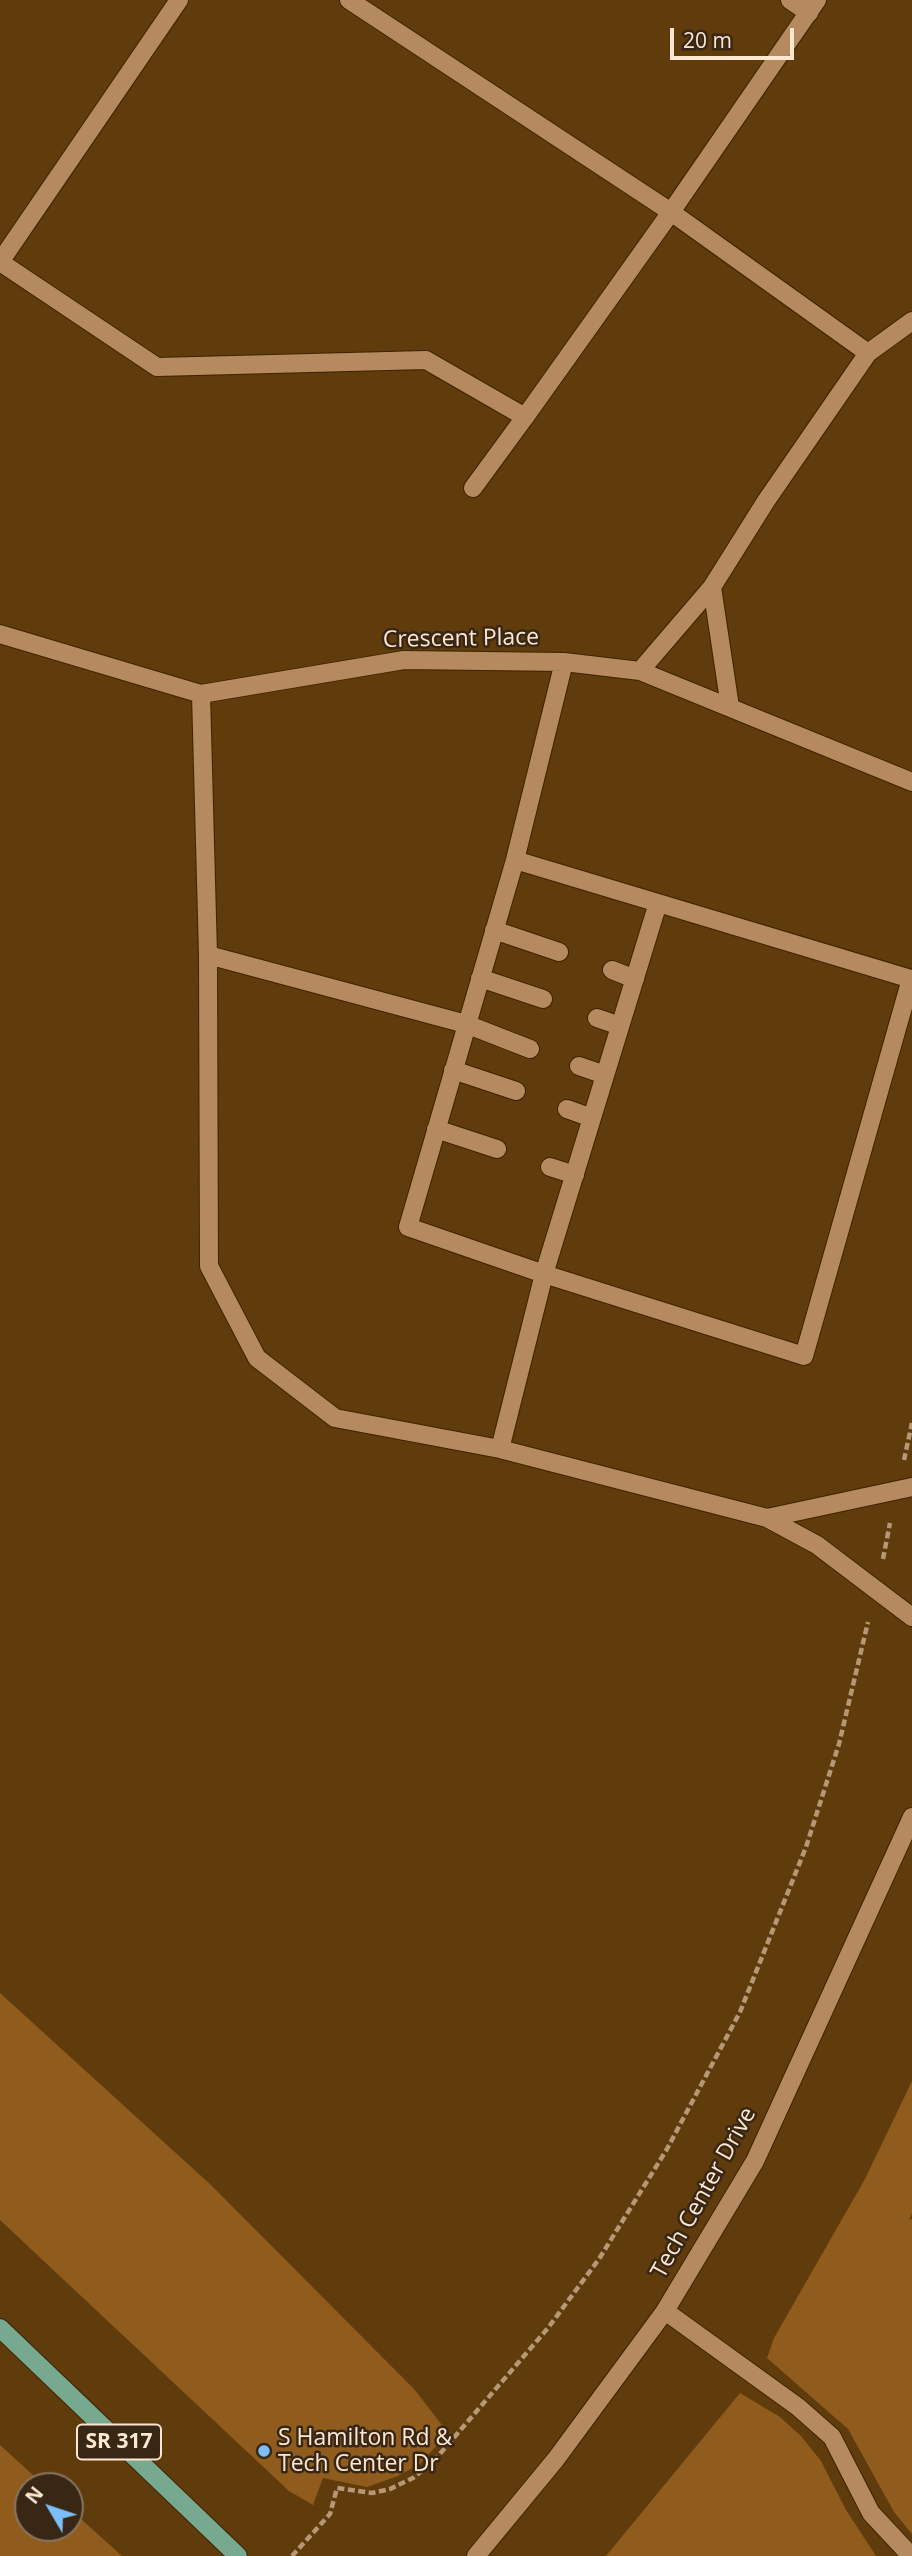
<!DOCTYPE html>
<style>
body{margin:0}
#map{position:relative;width:912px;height:2556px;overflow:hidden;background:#603b0b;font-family:"Open Sans",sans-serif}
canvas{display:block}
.north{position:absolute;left:14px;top:2472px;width:70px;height:70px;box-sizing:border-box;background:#382715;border:2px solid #877460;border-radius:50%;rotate:309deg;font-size:19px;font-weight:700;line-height:28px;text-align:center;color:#fee7d1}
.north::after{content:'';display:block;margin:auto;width:24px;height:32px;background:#7cbef9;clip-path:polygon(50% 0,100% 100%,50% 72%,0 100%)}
.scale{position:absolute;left:670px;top:28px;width:124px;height:32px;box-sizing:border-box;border:4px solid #fee7d1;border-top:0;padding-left:9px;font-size:21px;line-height:24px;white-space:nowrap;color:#fee7d1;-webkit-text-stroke:5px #382715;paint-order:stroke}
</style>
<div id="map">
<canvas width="912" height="2556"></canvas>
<div class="north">N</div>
<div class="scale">20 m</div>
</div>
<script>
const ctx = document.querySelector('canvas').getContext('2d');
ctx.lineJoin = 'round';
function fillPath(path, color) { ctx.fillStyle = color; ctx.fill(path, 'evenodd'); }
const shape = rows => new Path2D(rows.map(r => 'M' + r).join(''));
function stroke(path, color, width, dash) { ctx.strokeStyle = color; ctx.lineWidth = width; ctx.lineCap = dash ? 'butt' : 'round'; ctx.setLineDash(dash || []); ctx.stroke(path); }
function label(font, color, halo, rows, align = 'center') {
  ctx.font = font + ' "Open Sans",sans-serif'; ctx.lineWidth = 5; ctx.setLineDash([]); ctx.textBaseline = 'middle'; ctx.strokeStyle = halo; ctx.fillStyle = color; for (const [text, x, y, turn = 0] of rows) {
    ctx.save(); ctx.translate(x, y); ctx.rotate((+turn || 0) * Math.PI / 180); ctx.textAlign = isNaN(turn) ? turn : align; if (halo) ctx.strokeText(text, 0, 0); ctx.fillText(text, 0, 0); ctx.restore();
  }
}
const green = shape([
 [0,1993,211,2185,415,2390,448,2433,420,2464,398,2476,367,2487,323,2478,313,2505,289,2491,0,2220],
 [912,2081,912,2214,909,2220,912,2219,912,2534,894,2512,848,2429,767,2358,774,2338,865,2179],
 [740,2393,780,2417,801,2436,821,2461,846,2510,876,2556,606,2556],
 [0,2445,45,2486,28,2486,28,2528,70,2528,70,2509,122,2556,0,2556]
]);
const path = shape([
 [904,1460,912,1423],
 [883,1559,890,1523],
 [292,2556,330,2514,337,2488,372,2493,390,2489,413,2478,433,2462,548,2328,599,2259,667,2149,740,2012,806,1847,839,1744,868,1622]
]);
const lane = shape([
 [473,488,525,417],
 [712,587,766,501,868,353,912,321],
 [0,634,201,694,404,660,564,662,640,671,912,782],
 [640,671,712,587,730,707],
 [201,694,208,955,209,1266,257,1358,335,1418,500,1449,544,1274,408,1227,515,860,564,662],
 [515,860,911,979,804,1356,544,1274,658,903],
 [494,930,559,952],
 [208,955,466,1024,530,1049],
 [612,970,635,979],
 [480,978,543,999],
 [597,1018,620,1026],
 [579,1066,605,1075],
 [453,1070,516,1091],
 [567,1109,592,1118],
 [436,1129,497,1149],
 [550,1167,575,1175],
 [500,1449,767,1518,817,1545,912,1617],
 [767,1518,912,1487],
 [665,2311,798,2407,832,2437,871,2513,911,2556]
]);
const street = shape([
 [349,0,671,212,817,0],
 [790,0,809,13],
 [0,262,157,367,426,360,525,417,671,212,868,353],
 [0,262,179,0]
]);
const secondary = shape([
 [476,2556,556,2459,665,2311,755,2161,912,1817]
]);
const primary = shape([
 [0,2328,238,2556]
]);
const markers = [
 [264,2451,7,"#7cbef9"]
];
const shields = [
 [119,2442,84]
];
const shieldNames = [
 ["SR 317",119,2442]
];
const streetNames = [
 ["Crescent Place",461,639,-1],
 ["Tech Center Drive",704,2193,-61]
];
const poiNames = [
 ["S Hamilton Rd &",278,2438],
 ["Tech Center Dr",278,2464]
];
fillPath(green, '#8f5c1e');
stroke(lane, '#3f2301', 20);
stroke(street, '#3f2301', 20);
stroke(secondary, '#3f2301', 20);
stroke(primary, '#3f2301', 20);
stroke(path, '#b69876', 4.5, [7, 3.5]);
stroke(lane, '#b48a5e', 18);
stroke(street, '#b48a5e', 18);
stroke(secondary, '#b48a5e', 18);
stroke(primary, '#76a990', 18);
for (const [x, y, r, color] of markers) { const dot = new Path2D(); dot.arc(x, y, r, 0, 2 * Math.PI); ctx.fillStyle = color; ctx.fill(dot); stroke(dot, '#382715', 2.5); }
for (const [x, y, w] of shields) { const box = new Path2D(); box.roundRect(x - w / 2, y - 17.5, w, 35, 5); ctx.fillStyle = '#382715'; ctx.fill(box); stroke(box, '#fee7d1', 2); }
label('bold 21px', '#fee7d1', null, shieldNames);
label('23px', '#fee7d1', '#382715', streetNames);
label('23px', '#fee7d1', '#382715', poiNames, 'left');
</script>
